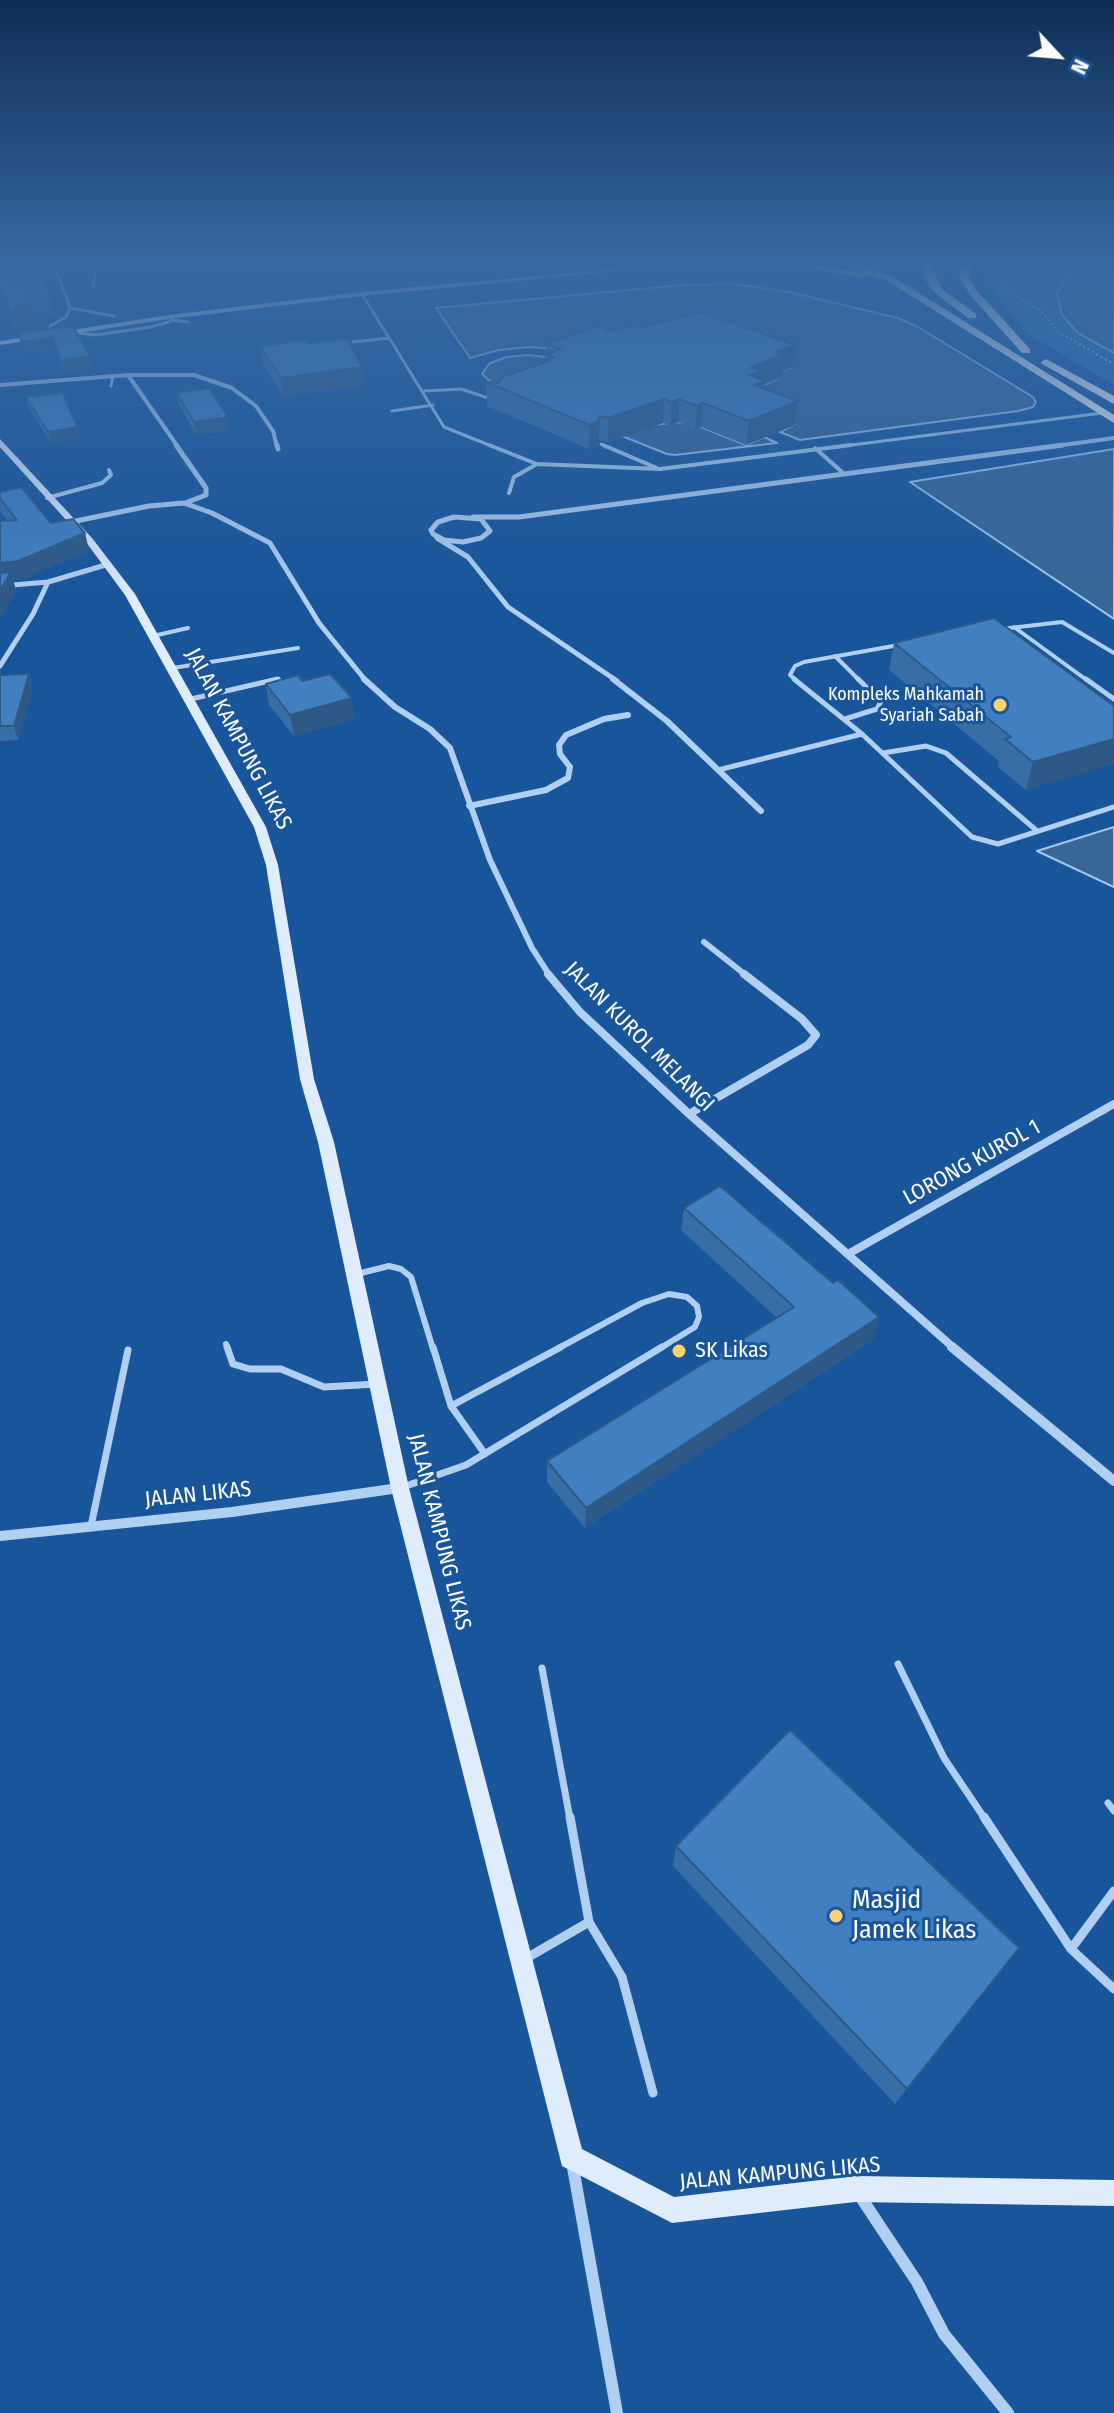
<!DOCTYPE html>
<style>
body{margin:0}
#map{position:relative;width:1114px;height:2413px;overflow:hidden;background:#19559a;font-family:"Fira Sans Condensed",sans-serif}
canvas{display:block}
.north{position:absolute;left:1018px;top:16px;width:80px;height:80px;-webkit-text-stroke:6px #19559a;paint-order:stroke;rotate:116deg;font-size:22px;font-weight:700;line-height:32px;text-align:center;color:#fff}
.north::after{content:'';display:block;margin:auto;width:28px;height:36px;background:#fff;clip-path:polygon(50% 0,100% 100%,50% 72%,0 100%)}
</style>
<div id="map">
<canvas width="1114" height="2413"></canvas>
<div class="north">N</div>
</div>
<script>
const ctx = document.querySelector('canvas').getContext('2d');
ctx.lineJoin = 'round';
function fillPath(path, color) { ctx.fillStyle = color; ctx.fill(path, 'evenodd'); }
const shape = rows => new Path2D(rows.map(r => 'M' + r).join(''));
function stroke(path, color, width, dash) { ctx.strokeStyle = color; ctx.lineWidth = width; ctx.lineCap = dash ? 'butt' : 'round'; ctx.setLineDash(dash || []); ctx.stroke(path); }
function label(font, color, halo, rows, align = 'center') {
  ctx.font = font + ' "Fira Sans Condensed",sans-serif'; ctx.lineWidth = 6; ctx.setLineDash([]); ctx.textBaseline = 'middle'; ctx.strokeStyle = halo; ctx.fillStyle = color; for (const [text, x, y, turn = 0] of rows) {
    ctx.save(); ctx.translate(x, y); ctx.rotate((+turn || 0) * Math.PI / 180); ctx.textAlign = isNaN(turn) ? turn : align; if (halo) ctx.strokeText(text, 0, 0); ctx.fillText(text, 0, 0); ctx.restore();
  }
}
const green = shape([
 [987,261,1074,261,1062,315,1078,333,1114,353,1114,385,1026,333,981,275]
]);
const water = shape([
 [1074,261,1114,261,1114,353,1078,333,1062,315,1057,292,1074,269,1074,261],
 [735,284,789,292,898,318,918,327,1033,397,1036,402,1033,407,1018,411,800,440,780,432,795,424,750,390,780,378,774,375,792,367,530,347,499,350,470,358,436,308,682,285,735,284],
 [528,355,556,358,519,395,492,383,482,374,490,363,507,357,528,355],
 [678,422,701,427,746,445,764,437,777,443,675,455,667,454,622,436,652,425,678,422],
 [1114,449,1114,619,910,482,1114,449],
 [1114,827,1114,887,1037,851,1114,827]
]);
const path = shape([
 [1014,261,1003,279,1004,289,1042,312,1060,333,1114,364]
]);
const serviceFar5 = shape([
 [48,261,60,280,70,308],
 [93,288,97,261],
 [362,294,444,427,494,447],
 [70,308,114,316],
 [172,320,188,322],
 [50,326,66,317,70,308],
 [70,332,96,335,150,327,169,322,172,319,169,317],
 [353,342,389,338],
 [111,386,113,376],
 [424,391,461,389,491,399],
 [392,411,433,405],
 [601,444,607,447],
 [836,447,1102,413]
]);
const serviceFar4 = shape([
 [489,445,537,464,660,469,851,445],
 [603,445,657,468],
 [815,448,842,472],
 [509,493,514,477,537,464],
 [47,498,102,483,111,475,109,470],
 [1014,627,1088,681],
 [1001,629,1062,622,1114,653],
 [153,636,188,628],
 [835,656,860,681],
 [173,668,298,648],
 [271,681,279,681],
 [797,681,790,675,795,666,804,662,899,645]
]);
const serviceFar3 = shape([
 [794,679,862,734,972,837,998,844,1114,807],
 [1086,679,1114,699],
 [191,699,278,679,282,685],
 [845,719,877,709,881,701,858,679],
 [883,753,926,746,946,753,1036,830],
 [718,770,862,734]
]);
const serviceFar2 = shape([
 [357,1274,389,1266,401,1269,411,1277,433,1349],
 [226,1344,228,1349],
 [557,1349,642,1303,669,1294,687,1297,697,1306,699,1317,695,1327,659,1349]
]);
const serviceFar1 = shape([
 [227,1347,233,1364,250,1369,281,1369,324,1387,377,1384],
 [433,1347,451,1406,485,1454],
 [451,1406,561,1347],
 [403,1487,466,1465,662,1347],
 [91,1526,128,1350],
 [898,1664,944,1758,985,1819],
 [542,1668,570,1819],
 [1108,1803,1114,1811]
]);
const service = shape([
 [984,1817,1071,1949,1114,1989],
 [589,1922,622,1977,653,2093],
 [1071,1949,1114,1891],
 [525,1959,589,1922,570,1817]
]);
const minorFar5 = shape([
 [128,375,178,447],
 [0,385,128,375,194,375,232,388,256,406,273,431,277,447],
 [1048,447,1114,438]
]);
const minorFar4 = shape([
 [176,445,206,488,206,495,185,503],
 [277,445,278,449],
 [454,517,481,519,490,531,481,538,463,542,444,540,433,534,431,530,438,522,454,517],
 [473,517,519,517,1063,445],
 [71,522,149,506,184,503,212,513,270,543,319,623,366,681],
 [437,538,468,557,508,607,617,681],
 [0,586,48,582,109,564],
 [0,666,33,614,48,582]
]);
const minorFar3 = shape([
 [364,679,395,707,430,729,450,748,490,860,532,948,550,976],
 [613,679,667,721,761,811],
 [469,806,546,790,568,778,570,767,560,754,559,745,566,735,604,719,628,715],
 [704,942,747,976]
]);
const minorFar2 = shape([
 [548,974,580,1012,689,1114,955,1349],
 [689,1114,808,1045,816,1035,802,1019,744,974],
 [848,1254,1114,1104]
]);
const minorFar1 = shape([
 [952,1347,1114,1481],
 [0,1536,232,1512,399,1488]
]);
const minor = shape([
 [572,2162,617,2413],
 [858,2193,917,2282,944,2334,1008,2413]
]);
const secondary = shape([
 [701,261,722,261,362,296,169,319,0,345,0,341,169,315,362,292,701,261],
 [800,261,840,261,851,263,848,265,800,261],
 [0,439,92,538,135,594,266,827,278,865,314,1079,334,1142,409,1488,582,2149,674,2197,855,2176,1114,2180,1114,2206,855,2202,672,2223,562,2166,391,1488,318,1142,300,1079,266,865,254,827,125,595,86,542,0,447,0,439]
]);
const trunk = shape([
 [693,261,812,263,864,272,847,264,852,261,862,264,920,261,916,264,869,268,895,278,1114,415,1114,423,889,282,868,274,864,278,812,269,697,265,693,261],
 [925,261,933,261,932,269,942,289,976,314,976,318,968,318,935,293,925,279,922,269,925,261],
 [962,261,970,261,969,278,978,292,1030,349,1030,353,1022,353,971,296,959,278,962,261],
 [1046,359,1114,396,1114,404,1042,364,1041,362,1046,359]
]);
const wall = shape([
 [0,261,28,261,29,275,51,299,55,318,45,314,49,329,93,368,64,372,56,350,25,354,19,335,18,335,8,311,0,312],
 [641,328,793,367,782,372,781,378,765,384,764,389,795,425,746,445,701,427,695,429,678,422,670,425,663,423,608,442,599,440,597,446,589,449,487,406,486,382,499,383,545,362,546,344],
 [308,343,362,367,364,386,284,397,263,365,260,346],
 [177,393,229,430,196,435,179,405],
 [26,397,77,427,79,438,51,443,29,408],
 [0,492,51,523,85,533,89,551,22,579,13,580,16,590,0,619,0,521,8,521,0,511],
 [894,643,1114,706,1026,790,998,767,999,761,889,670],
 [29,674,33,688,18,740,0,741,0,675],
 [302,681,354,719,294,736,269,705,266,684],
 [684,1208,833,1283,874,1339,585,1528,547,1482,547,1461,777,1318,681,1230],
 [676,1846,1019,1948,895,2104,673,1866]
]);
const shadedWall = shape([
 [25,261,28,261,31,294,26,275],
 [27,289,30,301,33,300,36,312,45,311,49,330,18,335,13,312],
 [4,292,8,311,0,312,0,293],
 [53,338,56,350,25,354,22,342],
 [796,345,793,367,782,372,781,378,765,384,763,404,747,399,751,367,776,352],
 [90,356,93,368,64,372,61,360],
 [362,367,364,386,284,397,281,378],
 [664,399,663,423,608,442,608,418],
 [679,399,678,422,670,425,671,402],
 [798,401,795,425,746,445,749,421],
 [703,403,701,427,695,429,697,406],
 [600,416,599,440,597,446,589,449,589,425],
 [228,417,229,430,196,435,194,422],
 [77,427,79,438,51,443,48,432],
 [85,533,89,551,22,579,13,580,16,590,0,619,0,563],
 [29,674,33,688,18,740,14,726],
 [352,698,354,719,294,736,290,715],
 [1114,739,1114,764,1026,790,1033,762],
 [879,1317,874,1339,585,1528,586,1508]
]);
const building = shape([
 [0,261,25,261,26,275,43,274,51,299,27,289,24,295,33,300,15,307,13,312,18,315,41,306,45,311,13,316,4,292,0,293,0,261],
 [700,312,796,345,776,352,783,355,751,367,761,371,749,375,765,381,754,385,798,401,749,421,703,403,697,406,679,399,671,402,664,399,608,418,600,416,597,422,589,425,486,382,499,383,502,377,549,361,545,360,554,357,547,354,561,349,546,344,598,326,613,332,633,325,641,328,700,312],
 [73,326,90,356,61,360,53,338,22,342,18,333,73,326],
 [347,339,362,367,281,378,260,346,305,340,308,343,347,339],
 [209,388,228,417,194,422,177,393,209,388],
 [63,393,77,427,48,432,26,397,63,393],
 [21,487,51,523,73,519,85,533,18,561,0,563,0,521,17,520,0,499,0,492,21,487],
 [11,572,0,591,0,573,11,572],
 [994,618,1114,706,1114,739,1033,762,1005,739,1011,737,894,643,994,618],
 [29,674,14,726,0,726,0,675,29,674],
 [330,674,352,698,290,715,266,684,298,675,302,681,330,674],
 [720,1186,833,1283,838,1280,879,1317,586,1508,547,1461,794,1307,684,1208,720,1186],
 [790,1730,1019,1948,907,2089,676,1846,790,1730]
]);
const markers = [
 [1000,705,8,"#ffd270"],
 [679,1351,8,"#ffd270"],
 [836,1916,8,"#ffd270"]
];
const farPoinames = [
 ["Kompleks Mahkamah",984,695],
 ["Syariah Sabah",984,716]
];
const streetNames = [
 ["JALAN KAMPUNG LIKAS",238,739,62],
 ["JALAN KUROL MELANGI",639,1037,45],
 ["LORONG KUROL 1",972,1163,-29],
 ["JALAN LIKAS",198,1495,-6],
 ["JALAN KAMPUNG LIKAS",439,1532,76],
 ["JALAN KAMPUNG LIKAS",780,2174,-5]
];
const poiNames = [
 ["SK Likas",695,1351]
];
const nearPoinames = [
 ["Masjid",852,1901],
 ["Jamek Likas",852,1931]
];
fillPath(green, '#2d70b8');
fillPath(water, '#3a6597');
stroke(water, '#a3caf3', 2);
stroke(path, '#b0cff1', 2, [2, 3]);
stroke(serviceFar5, '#b0cff1', 3);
stroke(serviceFar4, '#b0cff1', 4);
stroke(serviceFar3, '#b0cff1', 5);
stroke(serviceFar2, '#b0cff1', 6);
stroke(serviceFar1, '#b0cff1', 7);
stroke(service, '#b0cff1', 9);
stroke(minorFar5, '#b0cff1', 4);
stroke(minorFar4, '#b0cff1', 5);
stroke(minorFar3, '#b0cff1', 6);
stroke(minorFar2, '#b0cff1', 8);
stroke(minorFar1, '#b0cff1', 10);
stroke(minor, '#b0cff1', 12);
fillPath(secondary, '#deecfc');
fillPath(trunk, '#fcfeff');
fillPath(wall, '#396da6');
fillPath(shadedWall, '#2e5987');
fillPath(building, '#427fc1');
stroke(building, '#2e5987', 2);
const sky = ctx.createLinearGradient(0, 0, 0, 598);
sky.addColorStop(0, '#0e2f55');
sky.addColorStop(0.44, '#3868a3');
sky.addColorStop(1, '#3868a300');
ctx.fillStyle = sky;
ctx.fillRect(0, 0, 1114, 598);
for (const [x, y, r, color] of markers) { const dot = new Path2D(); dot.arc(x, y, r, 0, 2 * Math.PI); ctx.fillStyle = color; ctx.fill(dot); stroke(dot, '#19559a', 3); }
label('18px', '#fff', '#19559a', farPoinames, 'right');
label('22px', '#fff', '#19559a', streetNames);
label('22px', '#fff', '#19559a', poiNames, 'left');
label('26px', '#fff', '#19559a', nearPoinames, 'left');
</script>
